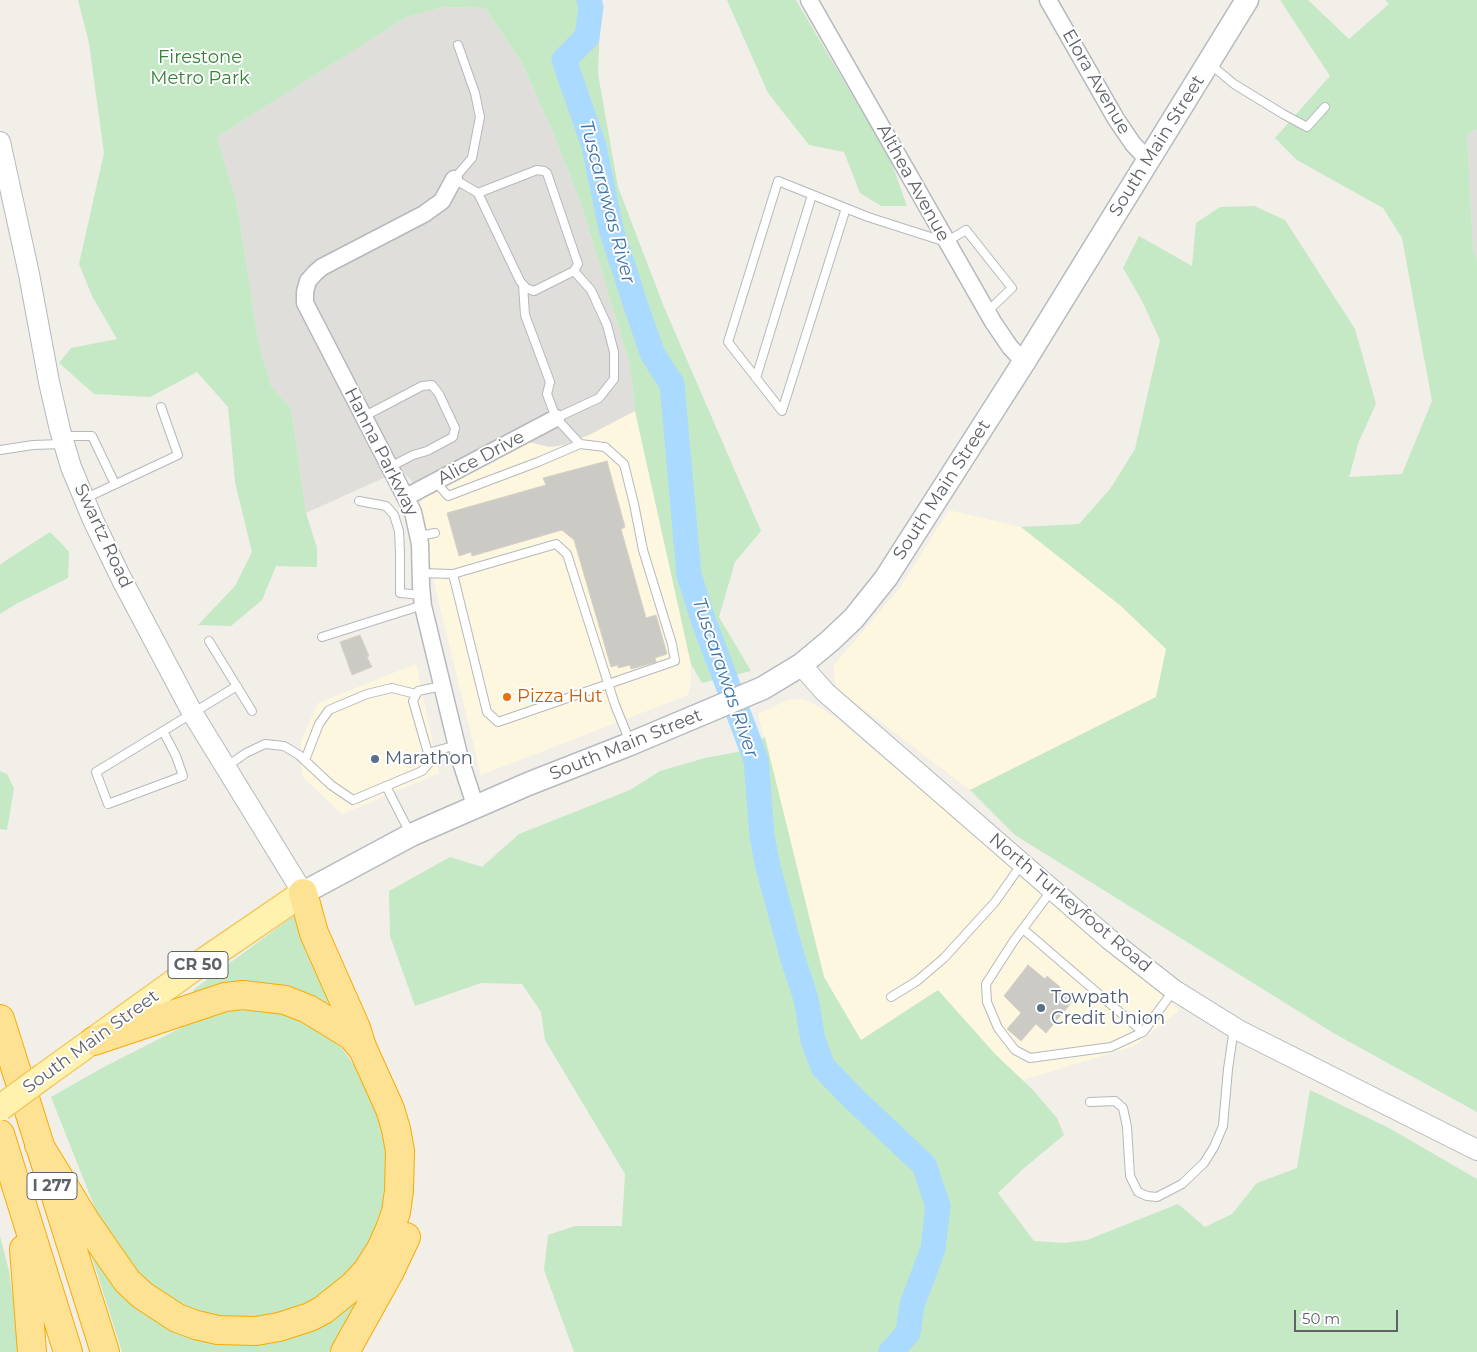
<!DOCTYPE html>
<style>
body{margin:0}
#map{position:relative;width:1477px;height:1352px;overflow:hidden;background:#f1efe8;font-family:Montserrat,sans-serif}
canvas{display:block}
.scale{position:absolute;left:1294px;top:1310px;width:104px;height:22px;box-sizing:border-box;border:2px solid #5f6368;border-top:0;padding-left:6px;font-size:15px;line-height:18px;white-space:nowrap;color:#5f6368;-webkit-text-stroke:4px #fff;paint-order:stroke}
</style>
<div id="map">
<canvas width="1477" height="1352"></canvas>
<div class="scale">50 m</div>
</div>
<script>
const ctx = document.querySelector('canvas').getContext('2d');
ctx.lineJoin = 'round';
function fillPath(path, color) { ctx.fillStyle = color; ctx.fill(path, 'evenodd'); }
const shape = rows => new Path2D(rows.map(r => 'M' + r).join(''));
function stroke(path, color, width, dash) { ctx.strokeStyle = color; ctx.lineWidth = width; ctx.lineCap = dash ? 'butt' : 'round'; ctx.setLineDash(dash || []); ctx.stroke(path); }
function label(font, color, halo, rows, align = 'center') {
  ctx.font = font + ' Montserrat,sans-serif'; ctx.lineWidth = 4; ctx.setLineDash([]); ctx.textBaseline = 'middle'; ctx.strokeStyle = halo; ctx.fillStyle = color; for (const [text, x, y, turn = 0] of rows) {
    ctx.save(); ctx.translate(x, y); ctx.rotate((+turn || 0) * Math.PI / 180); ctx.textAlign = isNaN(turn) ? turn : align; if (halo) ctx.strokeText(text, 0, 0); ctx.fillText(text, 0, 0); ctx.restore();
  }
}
const commercial = shape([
 [635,411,691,664,691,681,688,695,481,775,436,591,419,508,425,495,526,441,589,435],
 [949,510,1021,527,1121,606,1166,649,1156,697,970,790,836,688,833,666,899,589],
 [416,664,439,773,342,814,302,776,301,741,318,703],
 [801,699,809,701,836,718,1180,1010,1134,1046,1023,1080,996,1055,861,1041,824,977,758,714,788,700]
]);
const industrial = shape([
 [444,7,485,8,522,63,554,135,581,204,630,365,635,411,589,435,564,445,549,447,525,441,425,495,401,470,306,513,291,408,271,386,258,340,237,203,217,137,407,17],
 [1477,129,1477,261,1473,248,1467,135]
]);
const green = shape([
 [78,0,601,0,598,74,618,187,664,307,761,531,735,562,719,617,751,671,702,683,691,664,635,411,630,365,581,204,554,135,522,63,485,8,444,7,407,17,217,137,237,203,258,340,271,386,291,408,306,513,317,548,317,567,276,566,262,600,231,626,198,625,235,586,252,552,235,482,228,407,197,372,150,397,94,394,59,363,71,348,117,339,92,296,79,264,104,153,89,43],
 [727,0,796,0,891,161,907,206,881,206,860,193,844,152,809,145,768,93],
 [1280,0,1308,0,1349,39,1389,4,1385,0,1477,0,1477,129,1467,135,1473,248,1477,261,1477,1112,1335,1034,1015,835,970,790,1156,697,1166,649,1121,606,1021,527,1079,524,1110,489,1135,449,1160,340,1141,299,1123,268,1139,236,1192,266,1196,223,1220,207,1254,206,1285,220,1355,329,1376,404,1359,441,1349,477,1402,474,1432,401,1402,238,1383,208,1297,160,1275,138,1330,76],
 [50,532,62,544,69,552,68,578,16,604,0,614,0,565,8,559],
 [765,737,824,977,861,1040,938,990,996,1055,1032,1089,1057,1118,1064,1135,1023,1169,998,1193,1034,1241,1063,1243,1087,1240,1178,1204,1205,1227,1232,1214,1257,1183,1297,1168,1310,1090,1389,1128,1477,1179,1477,1352,574,1352,544,1270,548,1235,575,1226,622,1226,625,1174,545,1040,541,1012,522,984,481,983,415,1006,390,936,389,891,450,857,482,867,519,834,630,790,660,771,705,758,743,751],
 [0,771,7,774,14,788,7,830,0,829],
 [295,915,340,1018,196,996,193,990],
 [255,1003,306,1017,341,1047,372,1090,389,1133,390,1193,374,1244,353,1270,312,1302,266,1321,199,1318,147,1293,108,1241,51,1097,102,1068,214,1011],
 [0,1236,9,1271,21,1352,0,1352],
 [97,1253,110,1280,247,1342,367,1282,333,1352,122,1352,91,1254]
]);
const river = shape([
 [589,0,591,7,587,37,564,60,594,146,611,229,638,312,653,355,672,384,689,575,704,622,756,760,762,836,768,867,792,956,806,999,813,1040,823,1067,853,1098,924,1165,938,1206,933,1249,912,1305,908,1333,891,1352]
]);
const building = shape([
 [607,461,625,527,621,529,646,618,656,615,667,654,655,658,656,662,631,669,630,665,618,668,618,665,611,667,574,540,562,530,472,556,471,552,459,556,447,513,546,485,543,478,607,461],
 [360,635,369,656,367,657,372,667,352,675,340,642,360,635],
 [1028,965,1045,979,1047,976,1060,987,1058,991,1072,1002,1046,1033,1036,1024,1021,1041,1007,1029,1021,1013,1004,996,1028,965]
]);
const service = shape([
 [458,45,475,93,480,117,472,158,454,179,478,193,520,281,526,288,534,291,574,271,578,264,547,173,544,171,537,170,478,193],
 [1210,64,1234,84,1283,114,1307,127,1325,107],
 [846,208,782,411,728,342,778,181,868,217,946,242,966,230,1012,288,987,312],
 [523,285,525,315,550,382,547,394,556,418,580,444],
 [756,378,812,195],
 [363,417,422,386,432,385,439,394,455,428,453,437,427,451,413,455,390,467],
 [556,418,599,398,614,379,614,352,607,325,591,290,574,271],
 [62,436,92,436,115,484],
 [0,450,33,445,62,444],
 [435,481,448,496,538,462,580,444,605,447,624,464,634,504,643,550,672,644,675,661,498,722,487,712,453,574],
 [86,498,178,455,161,407],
 [359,501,386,506,394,515,399,531,400,553,400,593,422,595],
 [419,536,435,533],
 [421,573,453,574,556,544,567,554,615,705,630,742],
 [322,637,423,605],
 [209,641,252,711],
 [163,731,176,756,183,776,108,804,96,772,237,686],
 [428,753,457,745],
 [305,760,319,724,329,710,367,694,392,688,416,694],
 [226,767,246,753,265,744,284,746,299,755,331,785,353,800,422,771,429,763,428,753,413,701,418,691,442,686],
 [386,786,410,833],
 [1051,891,1013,942,986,984,987,1002,998,1028,1015,1050,1030,1058,1111,1047,1143,1032,1174,990],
 [1023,929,1143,1032],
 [891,997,917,981,944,958,995,902,1021,865],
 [1090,1102,1115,1101,1123,1108,1127,1127,1130,1176,1138,1192,1147,1196,1157,1197,1182,1184,1204,1163,1214,1147,1223,1126,1228,1069,1234,1028]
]);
const minor = shape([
 [809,0,993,322,1010,347,1024,362],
 [1048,0,1116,119,1133,144,1148,160],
 [454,179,442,201,424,214,322,267,315,273,308,281,305,292,305,303,413,512,420,544,421,586,423,606,460,759,476,808],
 [406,497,556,418]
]);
const tertiary = shape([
 [0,142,29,274,49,382,60,430,71,467,93,520,122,580,193,714,303,893],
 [801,665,825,692,1109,939,1174,990,1240,1031,1477,1150]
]);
const secondary = shape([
 [303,893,411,835,528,784,630,744,763,688,801,665,831,640,854,618,886,578,1024,362,1247,0]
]);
const primary = shape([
 [45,1075,205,960,303,893]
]);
const motorway = shape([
 [0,1019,105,1352],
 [94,1041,225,997,243,995,285,1000,308,1009,352,1036,361,1047],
 [0,1134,68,1352],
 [39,1145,86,1222,127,1281,142,1295,177,1318,196,1325,218,1330,256,1331,279,1327,310,1317,323,1310,353,1286,367,1271,381,1249,390,1229,396,1212,399,1191,400,1151,396,1129,390,1109,362,1047,356,1028,314,933,303,893],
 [24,1249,32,1352],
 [345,1352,389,1273,406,1237]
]);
const primaryBridge = shape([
 [0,1108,45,1075]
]);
const markers = [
 [507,697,5,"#e8710a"],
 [375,759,5,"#5c6f8a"],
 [1041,1008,5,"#5c6f8a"]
];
const shields = [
 [198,965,60],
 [52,1186,50]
];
const shieldNames = [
 ["CR 50",198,965],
 ["I 277",52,1186]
];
const parkNames = [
 ["Firestone",200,58],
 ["Metro Park",200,79]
];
const streetNames = [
 ["Elora Avenue",1096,82,60],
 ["South Main Street",1157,146,-58],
 ["Althea Avenue",913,183,61],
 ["Hanna Parkway",381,452,63],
 ["Alice Drive",481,458,-28],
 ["South Main Street",942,490,-57],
 ["Swartz Road",103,536,65],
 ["South Main Street",626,745,-22],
 ["North Turkeyfoot Road",1070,903,40],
 ["South Main Street",91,1042,-36]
];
const foodNames = [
 ["Pizza Hut",517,697]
];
const serviceNames = [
 ["Marathon",385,759],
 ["Towpath",1051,998],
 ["Credit Union",1051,1019]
];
const waterNames = [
 ["Tuscarawas River",607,202,75],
 ["Tuscarawas River",725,678,71]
];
fillPath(commercial, '#fef7e0');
fillPath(industrial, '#e0deda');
fillPath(green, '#c5e8c5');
stroke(river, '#aadaff', 25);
fillPath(building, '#cccac5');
stroke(building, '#d6d1c6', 1);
stroke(service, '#b5b8bc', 10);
stroke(minor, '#b5b8bc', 19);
stroke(tertiary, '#b5b8bc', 22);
stroke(secondary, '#b6babf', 25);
stroke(primary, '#f2c960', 28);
stroke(motorway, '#f9ab00', 30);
stroke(service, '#fff', 8);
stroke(minor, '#fff', 16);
stroke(tertiary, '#fff', 20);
stroke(secondary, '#fff', 22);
stroke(primary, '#fff2af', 25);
stroke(motorway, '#fde293', 28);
stroke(primaryBridge, '#f2c960', 28, []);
stroke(primaryBridge, '#fff2af', 25);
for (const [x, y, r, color] of markers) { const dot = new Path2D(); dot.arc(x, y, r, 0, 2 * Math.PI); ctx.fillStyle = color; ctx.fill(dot); stroke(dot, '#fff', 2); }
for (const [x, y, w] of shields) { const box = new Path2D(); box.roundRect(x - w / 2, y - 13.5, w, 27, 4); ctx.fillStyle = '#fff'; ctx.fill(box); stroke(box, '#5f6368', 1); }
label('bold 16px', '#5f6368', null, shieldNames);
label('18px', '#348238', '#fff', parkNames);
label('18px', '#5f6368', '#fff', streetNames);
label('18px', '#c56008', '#fff', foodNames, 'left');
label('18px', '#4e5e75', '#fff', serviceNames, 'left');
label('italic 19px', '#4174aa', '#fff', waterNames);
</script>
